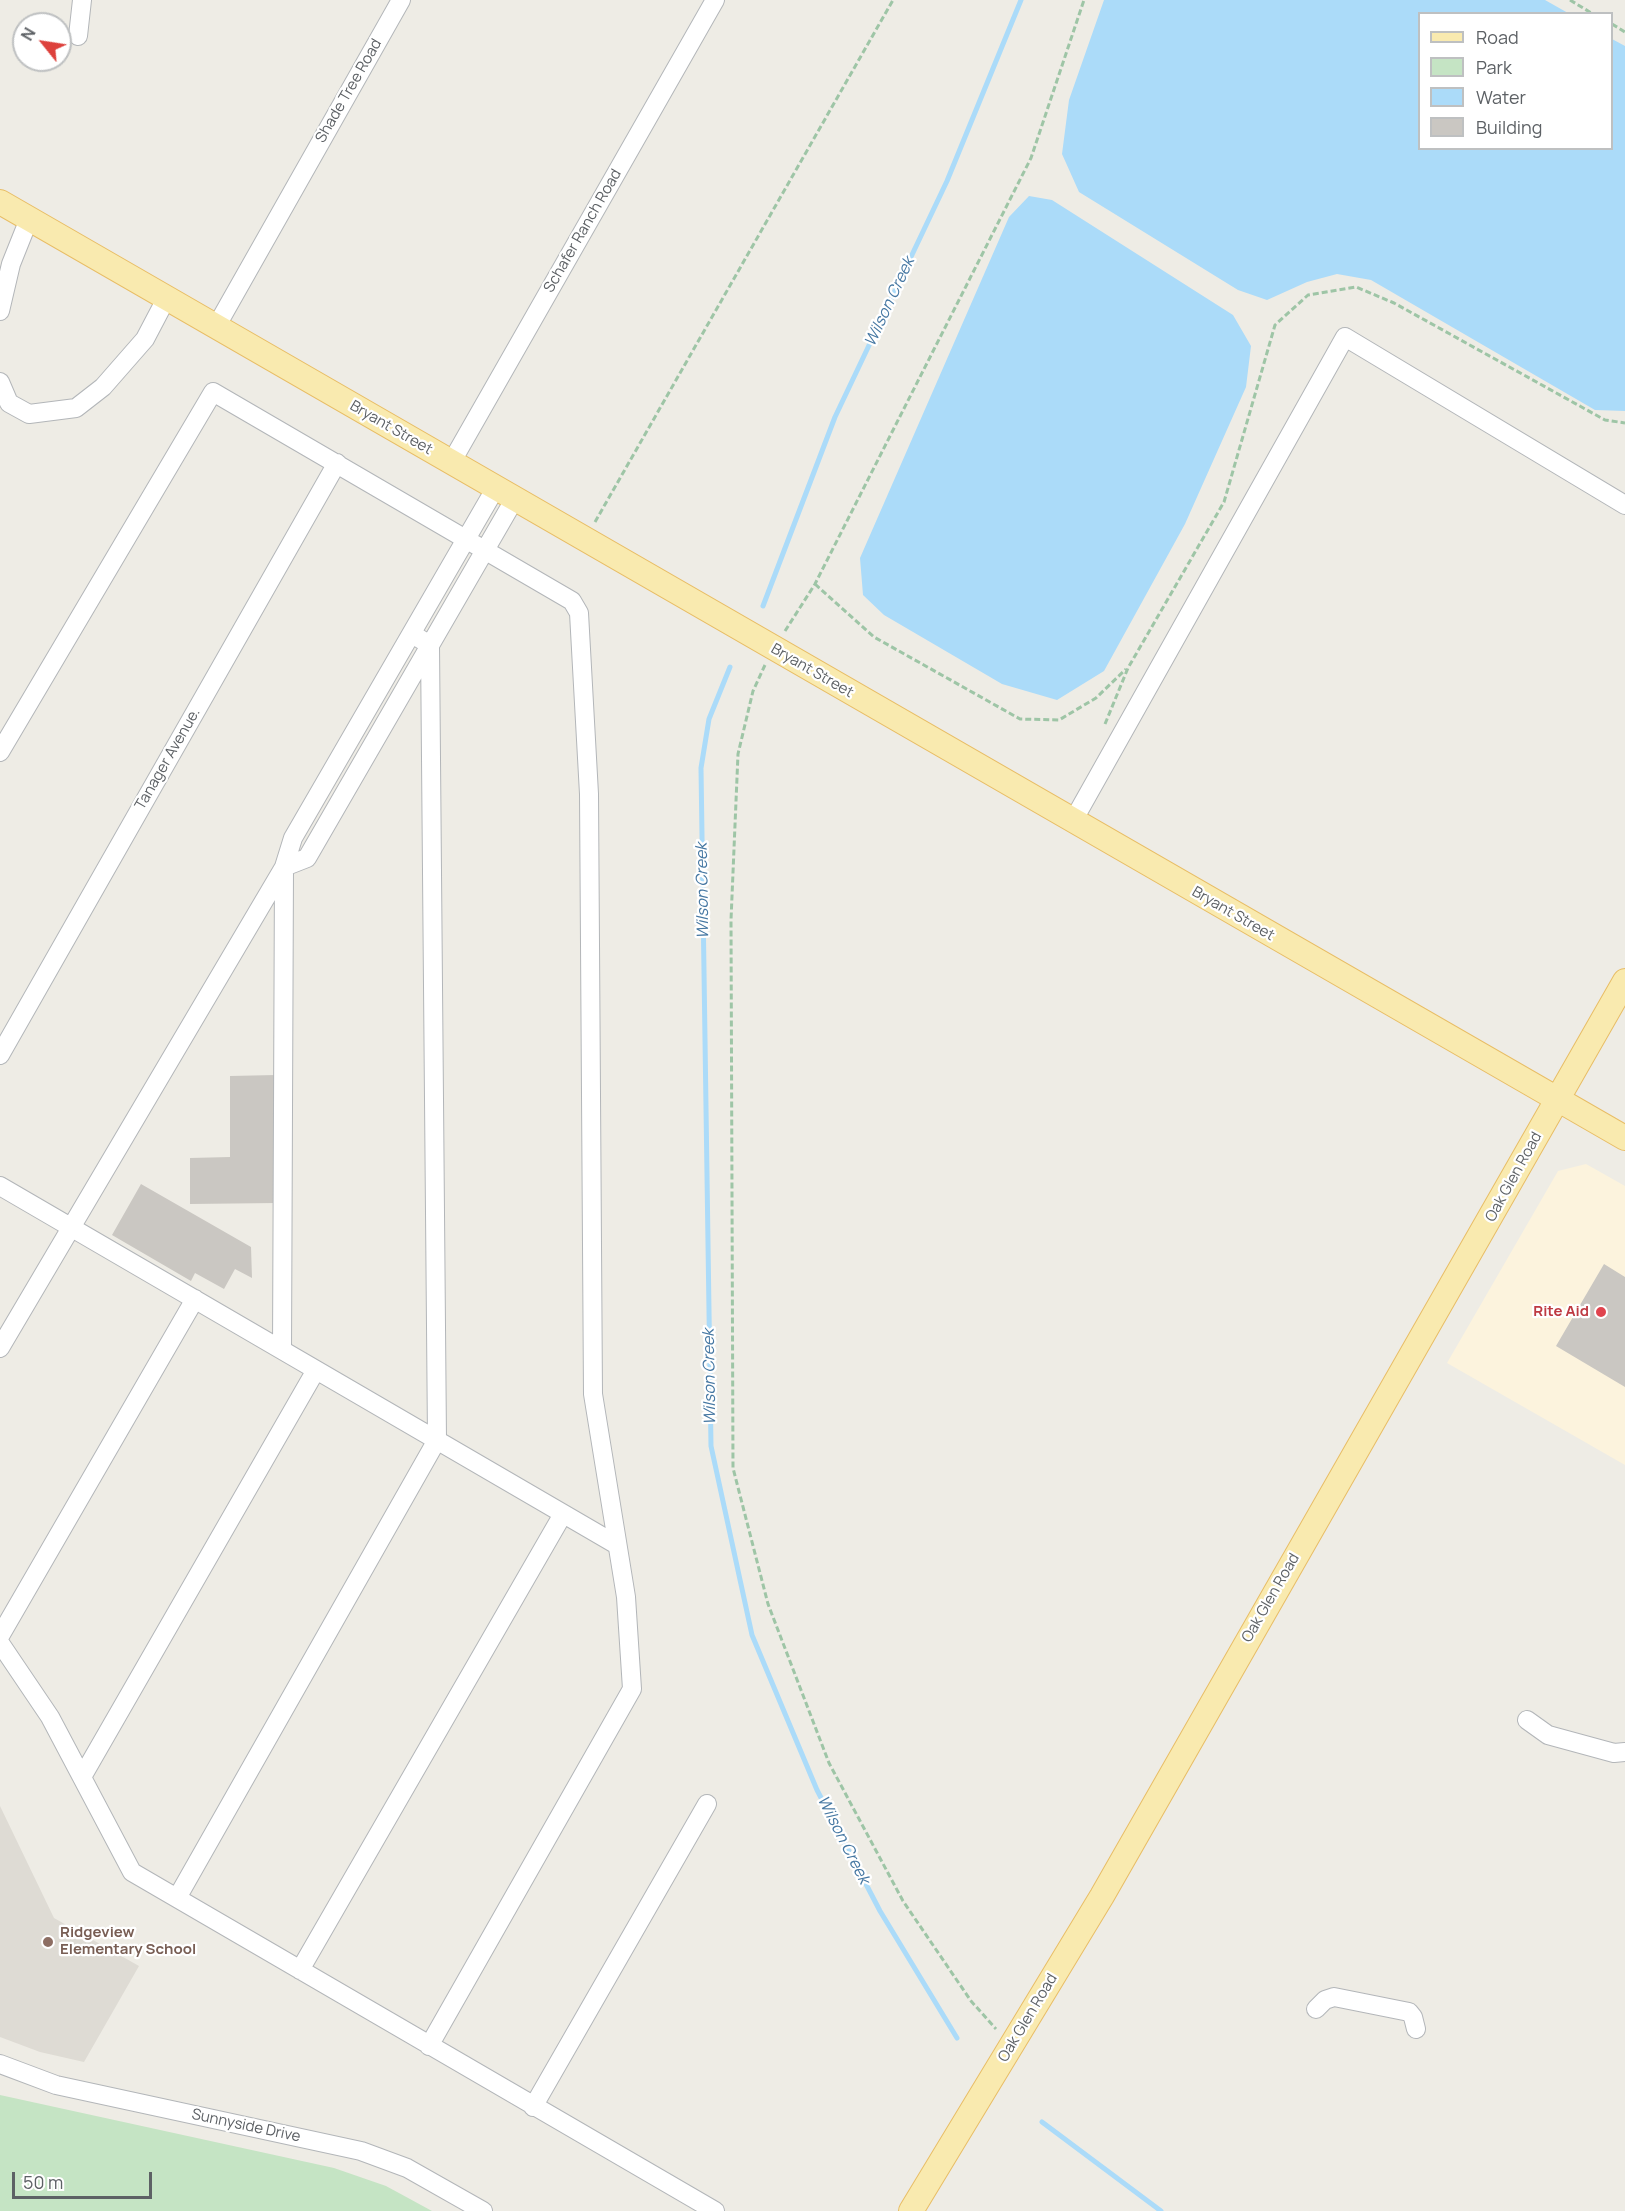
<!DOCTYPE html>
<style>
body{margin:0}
#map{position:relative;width:1625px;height:2211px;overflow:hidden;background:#eeece5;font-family:Manrope,sans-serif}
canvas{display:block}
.legend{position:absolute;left:1418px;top:12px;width:195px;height:138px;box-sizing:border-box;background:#fff;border:2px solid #bec0c1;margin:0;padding:8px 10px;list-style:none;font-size:18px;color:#5d6165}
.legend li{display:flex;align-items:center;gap:12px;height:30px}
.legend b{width:30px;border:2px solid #bec0c1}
.north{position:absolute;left:12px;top:12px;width:60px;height:60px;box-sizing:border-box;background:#fff;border:2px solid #bec0c1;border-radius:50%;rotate:300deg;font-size:16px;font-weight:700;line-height:24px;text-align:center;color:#5d6165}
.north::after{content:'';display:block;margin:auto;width:21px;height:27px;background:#dd413c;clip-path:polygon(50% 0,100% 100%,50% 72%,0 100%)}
.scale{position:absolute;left:12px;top:2172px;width:140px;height:27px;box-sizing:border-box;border:3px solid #5d6165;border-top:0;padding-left:8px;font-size:18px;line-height:21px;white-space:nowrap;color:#5d6165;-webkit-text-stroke:4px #fff;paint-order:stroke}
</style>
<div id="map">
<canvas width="1625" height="2211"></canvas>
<ul class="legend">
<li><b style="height:8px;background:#f9eaaf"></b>Road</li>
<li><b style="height:16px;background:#c5e4c4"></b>Park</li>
<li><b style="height:16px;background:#abdbf9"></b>Water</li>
<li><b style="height:16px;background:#cac7c2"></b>Building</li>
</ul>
<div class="north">N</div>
<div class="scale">50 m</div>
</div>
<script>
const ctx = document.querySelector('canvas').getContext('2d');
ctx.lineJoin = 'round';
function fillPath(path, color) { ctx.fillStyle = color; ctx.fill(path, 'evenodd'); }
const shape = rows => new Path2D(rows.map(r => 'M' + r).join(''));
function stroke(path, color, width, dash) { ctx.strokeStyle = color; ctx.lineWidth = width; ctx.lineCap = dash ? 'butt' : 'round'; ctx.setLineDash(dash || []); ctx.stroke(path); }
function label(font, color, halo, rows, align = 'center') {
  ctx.font = font + ' Manrope,sans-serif'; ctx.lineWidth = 4.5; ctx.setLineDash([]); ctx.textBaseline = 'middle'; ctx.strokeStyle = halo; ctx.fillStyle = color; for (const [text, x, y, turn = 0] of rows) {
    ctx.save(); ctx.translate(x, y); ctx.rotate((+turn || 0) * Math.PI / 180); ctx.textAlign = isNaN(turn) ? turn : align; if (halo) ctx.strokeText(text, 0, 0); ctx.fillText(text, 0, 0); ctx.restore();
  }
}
const commercial = shape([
 [1586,1164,1625,1186,1625,1465,1447,1363,1558,1171]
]);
const education = shape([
 [0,1806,54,1918,139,1966,84,2062,40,2052,0,2037]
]);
const green = shape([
 [0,2095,334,2168,386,2186,432,2211,0,2211]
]);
const water = shape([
 [1104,0,1545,0,1568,13,1420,14,1420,148,1612,148,1612,39,1625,46,1625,411,1595,410,1371,280,1337,274,1307,282,1267,300,1238,290,1079,192,1062,154,1069,100],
 [1029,196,1052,200,1233,315,1251,346,1246,387,1185,524,1104,671,1057,700,1002,684,884,615,863,595,860,558,1009,217]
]);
const stream = shape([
 [763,606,835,417,947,181,1021,0],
 [730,667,709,719,701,768,711,1446,752,1635,817,1790,880,1911,957,2038],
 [1042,2122,1161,2211]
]);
const building = shape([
 [276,1075,277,1203,190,1204,190,1158,230,1157,230,1076],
 [141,1184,251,1247,252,1278,235,1269,224,1289,195,1273,191,1281,112,1235],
 [1604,1264,1625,1277,1625,1387,1556,1346]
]);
const path = shape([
 [1570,0,1593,14],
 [1612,24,1625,32],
 [595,522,893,0],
 [815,584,874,637,1020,719,1059,720,1096,698,1126,669],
 [785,631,815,584,1031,158,1084,0],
 [765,665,753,691,738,754,731,920,733,1468,768,1604,829,1763,903,1901,971,2001,996,2029],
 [1105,724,1128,668,1224,502,1275,325,1308,295,1356,287,1394,303,1605,420,1625,423]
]);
const minor = shape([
 [78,36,82,0],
 [0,311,11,264,29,219],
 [216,327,401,0],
 [0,382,9,403,29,414,76,408,103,387,145,339,166,299],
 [451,463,715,0],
 [0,752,213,392,572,601,579,613,589,794,593,1394,626,1597,632,1689,429,2046],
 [1073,821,1345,337,1625,505],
 [284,867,307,858,514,500],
 [0,1055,337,463],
 [0,1186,617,1545],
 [0,1348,284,867,293,838,495,489],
 [282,1350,284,869],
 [0,1636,195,1299],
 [0,1643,50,1717,132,1872,715,2211],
 [1527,1720,1548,1735,1614,1753,1625,1752],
 [82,1777,316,1370],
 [177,1898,437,1440,430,645,412,634],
 [300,1970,563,1514],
 [1316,2009,1325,2000,1334,1997,1409,2012,1413,2017,1416,2029],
 [0,2064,56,2085,361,2151,407,2168,483,2211],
 [533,2107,707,1804]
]);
const major = shape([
 [0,202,1625,1138],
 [911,2211,1102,1896,1625,981]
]);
const markers = [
 [1601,1312,6,"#e0444e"],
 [48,1942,6,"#8d6e63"]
];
const streetNames = [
 ["Shade Tree Road",349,91,-60],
 ["Schafer Ranch Road",583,231,-60],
 ["Bryant Street",391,428,30],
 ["Bryant Street",812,671,30],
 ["Tanager Avenue.",168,759,-60],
 ["Bryant Street",1233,914,30],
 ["Oak Glen Road",1514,1177,-61],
 ["Oak Glen Road",1271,1598,-60],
 ["Oak Glen Road",1028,2018,-59],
 ["Sunnyside Drive",246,2126,12]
];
const healthNames = [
 ["Rite Aid",1589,1312]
];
const educationNames = [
 ["Ridgeview",60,1933],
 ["Elementary School",60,1950]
];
const waterNames = [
 ["Wilson Creek",890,302,-65],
 ["Wilson Creek",703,891,-91],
 ["Wilson Creek",710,1377,-91],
 ["Wilson Creek",843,1840,63]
];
fillPath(commercial, '#fcf3dd');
fillPath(education, '#dedbd4');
fillPath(green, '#c5e4c4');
fillPath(water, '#abdbf9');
stroke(stream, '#abdbf9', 5);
fillPath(building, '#cac7c2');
stroke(minor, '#b3b6b9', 20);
stroke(major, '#e8bd65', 26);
stroke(path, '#9ec5a6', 3, [6, 3]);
stroke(minor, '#fff', 18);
stroke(major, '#f9eaaf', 24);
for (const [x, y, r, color] of markers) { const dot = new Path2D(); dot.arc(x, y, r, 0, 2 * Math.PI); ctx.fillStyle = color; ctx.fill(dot); stroke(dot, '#fff', 2); }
label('15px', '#5d6165', '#fff', streetNames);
label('bold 15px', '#be3a42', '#fff', healthNames, 'right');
label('bold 15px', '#785e54', '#fff', educationNames, 'left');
label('italic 16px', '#4577a2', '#fff', waterNames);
</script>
